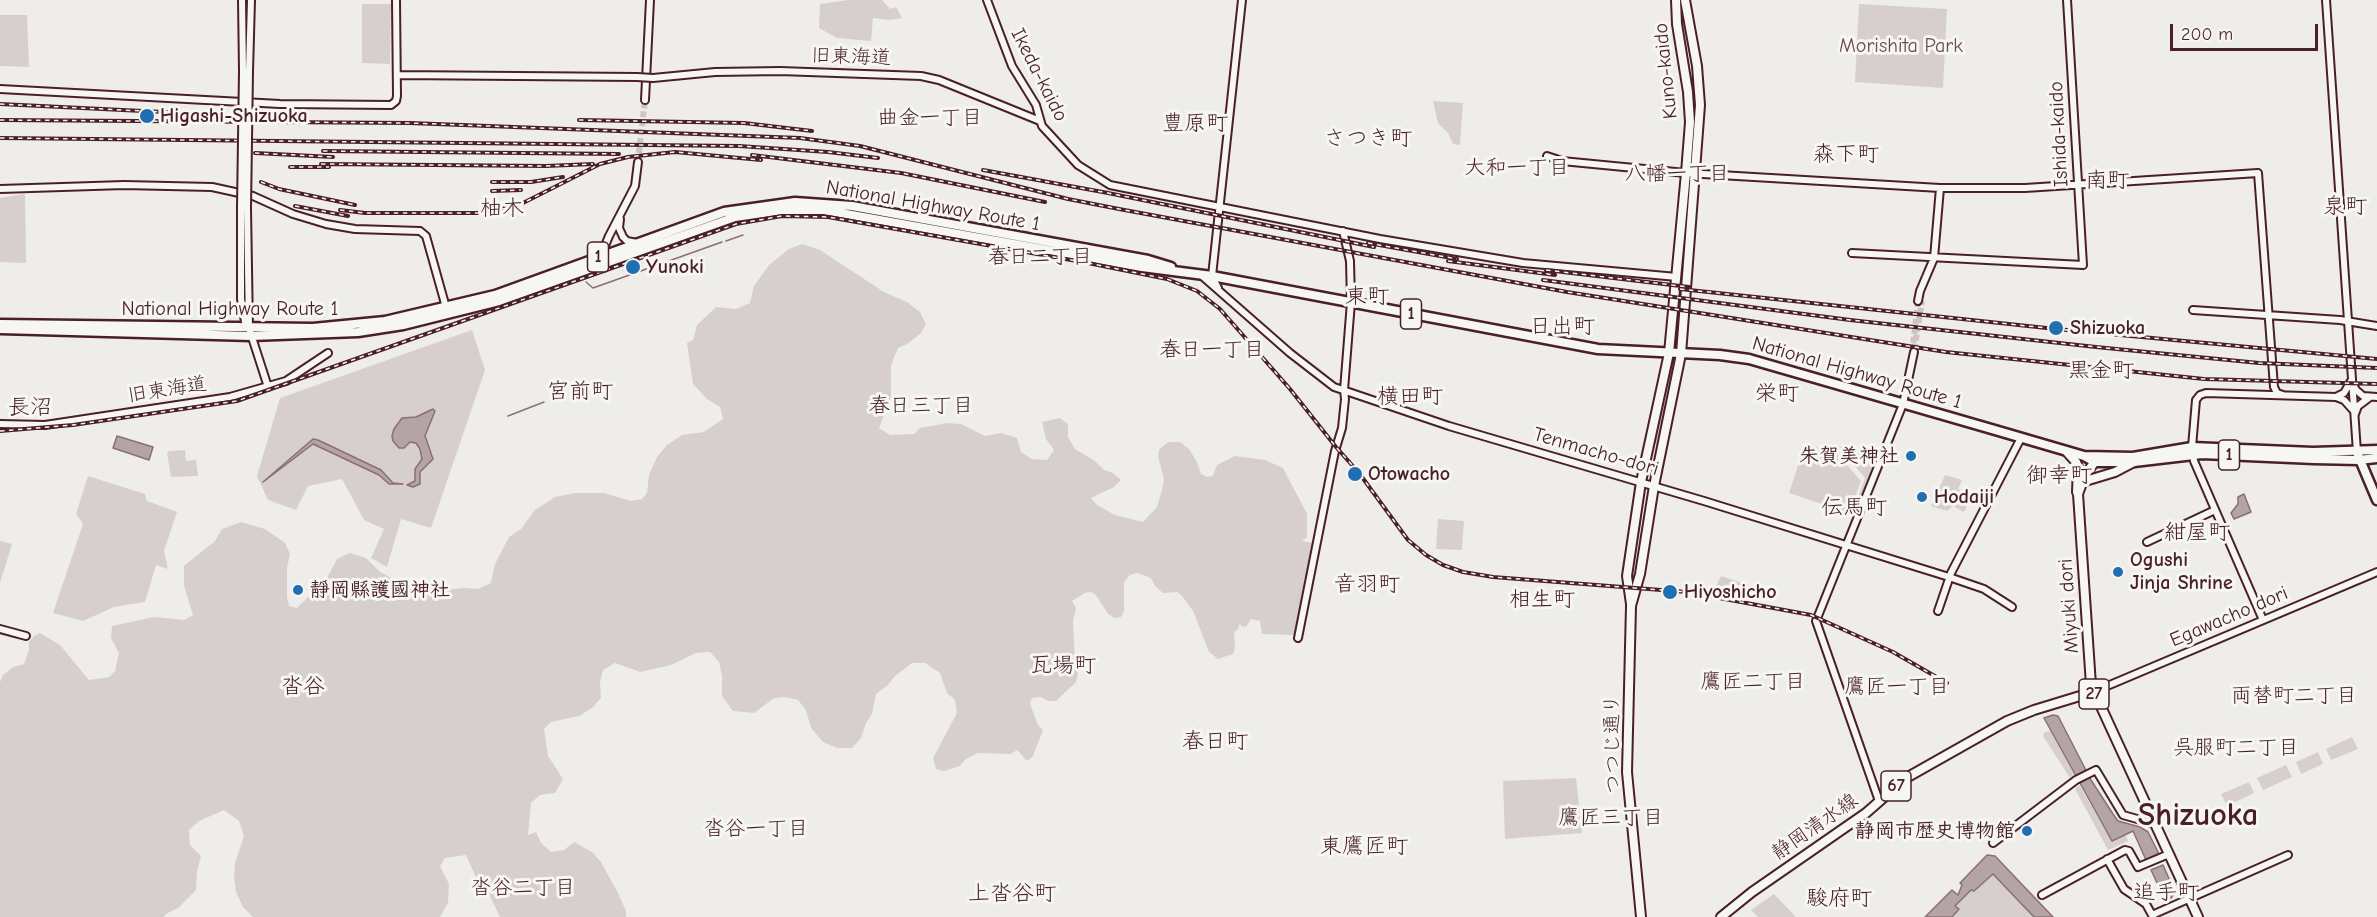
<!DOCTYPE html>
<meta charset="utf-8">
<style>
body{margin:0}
#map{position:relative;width:2377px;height:917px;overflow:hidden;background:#efedea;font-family:"Comic Neue",sans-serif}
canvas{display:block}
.scale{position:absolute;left:2170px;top:24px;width:148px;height:27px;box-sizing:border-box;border:3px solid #4a1f2b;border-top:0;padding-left:8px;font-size:18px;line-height:21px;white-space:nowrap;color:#4a1f2b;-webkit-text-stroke:4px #f6f6f2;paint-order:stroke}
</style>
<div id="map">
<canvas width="2377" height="917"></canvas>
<div class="scale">200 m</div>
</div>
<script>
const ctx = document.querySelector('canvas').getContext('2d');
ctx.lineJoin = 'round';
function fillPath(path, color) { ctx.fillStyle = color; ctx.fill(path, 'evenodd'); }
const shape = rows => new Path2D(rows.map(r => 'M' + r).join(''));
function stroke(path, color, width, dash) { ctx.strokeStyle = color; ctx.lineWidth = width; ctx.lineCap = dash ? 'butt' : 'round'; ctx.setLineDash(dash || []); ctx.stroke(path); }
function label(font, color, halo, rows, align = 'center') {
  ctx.font = font + ' "Comic Neue","Klee One",sans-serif'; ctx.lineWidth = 6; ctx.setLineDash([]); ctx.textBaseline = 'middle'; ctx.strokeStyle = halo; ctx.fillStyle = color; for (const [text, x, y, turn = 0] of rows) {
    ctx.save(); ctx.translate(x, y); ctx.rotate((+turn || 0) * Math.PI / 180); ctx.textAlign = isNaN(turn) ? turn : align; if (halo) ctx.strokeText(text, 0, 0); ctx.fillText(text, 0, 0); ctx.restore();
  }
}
const green = shape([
 [848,0,882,0,890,9,896,7,902,18,889,20,873,18,871,41,837,38,819,28,820,4],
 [362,4,391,4,390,64,362,63],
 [1859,4,1947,9,1943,88,1855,82],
 [0,15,27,15,29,67,0,66],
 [1433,101,1463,103,1460,145,1453,144,1448,133,1438,123],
 [25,194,26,263,0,262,0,198],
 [802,244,820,250,884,292,907,302,920,312,926,324,921,333,907,344,898,348,891,365,891,397,879,428,890,435,914,434,920,428,948,423,961,424,985,436,1001,433,1017,438,1021,452,1032,459,1047,460,1054,450,1046,439,1042,422,1060,418,1068,424,1068,437,1075,449,1095,461,1104,470,1113,473,1121,480,1114,487,1091,498,1097,505,1115,515,1143,522,1157,507,1162,490,1164,480,1158,456,1159,450,1168,442,1180,442,1189,449,1197,462,1201,474,1207,477,1213,476,1217,465,1235,456,1265,460,1283,468,1307,514,1307,537,1302,541,1314,543,1295,635,1262,634,1260,621,1251,619,1246,627,1241,626,1240,623,1238,629,1234,632,1235,647,1233,654,1218,659,1209,652,1193,611,1182,596,1177,592,1163,593,1155,586,1151,578,1137,573,1130,575,1124,582,1124,611,1121,617,1115,618,1108,614,1096,595,1091,592,1085,593,1072,601,1076,608,1073,621,1075,662,1078,675,1076,682,1056,701,1048,701,1041,697,1032,698,1030,704,1038,725,1043,730,1033,756,1027,761,1017,750,1011,754,977,753,966,759,960,766,944,771,936,769,933,758,957,713,955,700,947,693,940,673,925,663,912,663,895,676,888,685,876,694,872,714,866,723,861,738,852,748,837,748,823,742,811,728,806,710,798,700,785,697,774,698,754,713,733,711,722,696,722,676,719,662,710,652,696,653,671,665,640,672,615,663,603,670,600,682,601,698,592,708,579,716,551,722,544,729,548,756,563,779,555,793,540,795,531,803,528,835,536,832,541,843,551,852,564,850,574,842,592,852,601,862,617,891,626,911,626,917,500,917,490,896,480,886,466,855,445,858,440,866,449,884,448,903,440,917,253,917,243,907,236,892,234,877,235,863,244,836,239,821,224,810,199,821,189,830,190,845,201,856,197,871,196,890,178,908,166,914,164,917,0,917,0,682,3,675,13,667,24,664,29,650,29,642,34,636,40,633,60,645,89,680,109,677,115,671,119,653,111,638,112,626,154,617,184,620,193,615,184,586,184,566,215,541,222,529,241,522,265,529,285,543,290,554,287,568,287,597,289,606,297,608,327,578,337,559,350,553,366,558,379,571,401,584,412,587,446,590,464,588,478,589,491,583,495,564,509,537,521,529,535,510,555,497,575,493,604,493,631,501,642,499,647,493,649,475,657,457,667,445,682,435,704,432,723,419,720,407,707,399,693,384,687,343,693,340,697,325,716,307,736,309,750,303,754,286,769,265,789,249],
 [472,330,485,370,431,528,401,519,387,567,371,558,384,529,364,520,342,479,308,486,296,510,268,500,257,476,280,398],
 [1662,401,1668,403,1658,445,1653,441],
 [1805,444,1835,451,1861,481,1849,513,1789,493],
 [1838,446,1883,457,1857,517,1851,515,1865,478],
 [185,450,186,461,196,460,198,476,171,477,167,453,169,451],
 [1945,475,1962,480,1958,489,1972,495,1964,512,1953,506,1947,511,1931,506],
 [88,476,145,494,147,501,177,512,164,551,168,569,156,565,145,602,114,607,83,621,53,613,83,524,76,514],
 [1438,519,1464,521,1462,550,1436,549],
 [0,541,12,544,0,583],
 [1721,576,1758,588,1755,597,1715,589],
 [2048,731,2051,732,2074,774,2070,778,2043,736,2044,733],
 [2352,737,2358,749,2331,760,2326,749],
 [2318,752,2323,764,2301,774,2296,762],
 [2286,765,2292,777,2263,790,2257,778],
 [1576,778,1582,833,1505,839,1503,781],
 [2249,782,2254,793,2227,806,2221,794],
 [2079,785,2112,841,2126,835,2128,841,2108,850,2075,789],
 [1993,874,2034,917,1952,917,1955,906,1972,889,1974,891],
 [1774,894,1796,917,1758,917,1751,910]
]);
const water = shape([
 [433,409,435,411,425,436,433,459,420,472,420,484,413,487,407,485,415,481,415,469,422,459,420,449,416,443,410,442,404,448,399,448,393,441,392,436,394,429,402,418,416,417,433,409],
 [117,436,153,447,149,460,113,448,117,436],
 [313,439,318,440,381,470,393,483,403,484,389,484,379,475,313,444,263,482,313,439],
 [2244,494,2251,512,2234,519,2231,513,2238,504,2238,497,2244,494],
 [2053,715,2058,716,2091,780,2113,814,2118,821,2140,827,2148,832,2159,854,2146,860,2133,831,2112,841,2044,718,2053,715],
 [1987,855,1995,856,2053,917,2034,917,1993,874,1974,891,1971,890,1955,906,1959,909,1952,917,1925,917,1952,890,1958,895,1962,885,1960,883,1987,855],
 [2163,865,2175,892,2171,898,2165,900,2151,870,2163,865]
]);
const stream = shape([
 [726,241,743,235],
 [586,282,593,288,722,242],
 [508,416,544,402]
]);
const minorTunnel = shape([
 [638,162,645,100],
 [1918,301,1913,346,1914,352,1922,301]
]);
const minor = shape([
 [242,0,243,71],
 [987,0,1012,66,1036,105,1042,126,1078,165,1110,185,1380,239,1523,263,1677,277],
 [2326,0,2357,452],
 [249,71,251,0],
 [397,75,637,77],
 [653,78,715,72,780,71,921,76,939,80,1040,121],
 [0,89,280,104,391,105,396,101,397,96,396,0],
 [645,100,650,0],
 [1547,156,1562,161,1686,173,1940,188,2025,188,2258,173,2274,387,2277,393,2283,395],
 [0,189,124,185,212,187,253,196,293,214,326,224,355,229,420,231,426,236,447,311],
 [241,207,241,299,245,322,249,328,268,387],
 [247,208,249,328],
 [620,219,619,228,623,237,627,241,637,243],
 [1852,253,2083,265,2067,0],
 [600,258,609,236,635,186,638,162],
 [1201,275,1290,353,1334,387,1449,426,1704,501,1949,577,1984,589,2012,607],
 [1218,288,1212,276,1242,0],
 [1918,301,1920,291,1934,258,1940,188],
 [2193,310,2340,320,2377,326],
 [2353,384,2356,390,2363,396,2377,397],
 [2336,397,2344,400,2353,410],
 [2355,414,2358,406,2370,397],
 [0,424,45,425,230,397,286,381,328,353],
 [2147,542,2215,510],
 [1938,611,1951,573,2021,438],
 [2263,620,2194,461,2192,447,2196,400,2200,395,2206,393,2336,397,2344,393,2351,381],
 [0,629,26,636],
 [1298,638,1335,451,1342,428,1345,399,1344,390,1351,302,1350,261,1343,231],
 [2093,692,2377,572],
 [1879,801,1816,621,1903,404,1914,352],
 [1993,843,2076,780,2096,770,2123,815,2155,824],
 [2107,859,2124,889,2146,904,2152,915],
 [2042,895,2125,850,2129,851,2138,867,2169,854],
 [2153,917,2152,915,2288,855]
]);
const major = shape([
 [2067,452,2076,462,2078,467,2077,492],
 [2097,459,2085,475,2078,494,2091,685,2198,917],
 [2082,482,2115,472,2134,462],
 [1631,604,1627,576,1641,482,1669,353,1686,173,1690,122,1688,92,1677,24,1676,0],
 [1641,917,1627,772,1631,606,1640,574,1654,486,1681,354,1700,105,1697,66,1685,0],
 [1721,917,1752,892,1866,813,1906,778,2007,721,2034,710,2093,692]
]);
const highway = shape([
 [0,324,313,328,385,321,495,295,724,212,795,202,852,206,1148,260,1171,267],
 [0,329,251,336,358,332,403,325,499,301,735,217,783,210,824,210,1142,267,1212,276,1598,349,1720,355,1749,359,1995,430,2084,456,2095,462,2134,462,2202,454,2314,459,2359,460,2377,458],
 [2358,455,2377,500],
 [2084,456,2133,457,2192,447,2313,452,2377,450]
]);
const rail = shape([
 [0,104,204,114],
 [0,120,410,123,800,138,860,146,1068,199,1119,209,1567,292,1946,352,2204,379,2377,384],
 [579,120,744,123,812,131],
 [0,138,739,146,828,152,878,158],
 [323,151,619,154],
 [255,153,333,157],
 [752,155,901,173,1045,202],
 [321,164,546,166,593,164],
 [290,167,329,167],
 [983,170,1108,193,1374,247],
 [261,182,279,189,355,205],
 [492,182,531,182,563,177],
 [492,191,521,190],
 [295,206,348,216],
 [340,210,365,213,489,213,523,203,600,164,628,157,675,152,761,160],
 [1368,243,1457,259],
 [1448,261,1555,275],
 [1546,270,1689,287],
 [1543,280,1850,320,2096,347,2259,363,2377,368],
 [1680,289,2056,329,2377,359],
 [0,431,73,425,237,401,736,224,782,216,828,217,1088,263,1167,279,1197,291,1220,309,1290,389,1336,447,1359,473,1408,540,1426,555,1443,565,1463,572,1493,577,1687,592,1811,615,1893,652,1947,683]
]);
const minorBridge = shape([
 [637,77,653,78],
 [241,207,243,71],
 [247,208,249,71]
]);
const markers = [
 [147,116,8,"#1f6fb2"],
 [633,267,8,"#1f6fb2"],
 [2056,328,8,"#1f6fb2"],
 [1911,456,6,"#1f6fb2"],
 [1355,474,8,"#1f6fb2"],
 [1922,497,6,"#1f6fb2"],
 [2118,572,6,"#1f6fb2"],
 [298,590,6,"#1f6fb2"],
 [1670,592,8,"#1f6fb2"],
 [2027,831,6,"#1f6fb2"]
];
const shields = [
 [598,257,21],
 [1411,314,21],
 [2229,455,21],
 [2094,694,30],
 [1896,786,30]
];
const shieldNames = [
 ["1",598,257],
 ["1",1411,314],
 ["1",2229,455],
 ["27",2094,694],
 ["67",1896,786]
];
const parkNames = [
 ["Morishita Park",1901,46]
];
const streetNames = [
 ["旧東海道",851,57,2],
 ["Kuno-kaido",1666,71,-96],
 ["Ikeda-kaido",1039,75,63],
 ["Ishida-kaido",2059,134,-93],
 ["National Highway Route 1",933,206,10],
 ["National Highway Route 1",230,309],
 ["National Highway Route 1",1857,373,16],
 ["旧東海道",167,390,-9],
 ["Tenmacho-dori",1596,452,16],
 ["Miyuki dori",2069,606,-94],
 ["Egawacho dori",2229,617,-23],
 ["つつじ通り",1613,744,-91],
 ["静岡清水線",1815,827,-35]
];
const poiNames = [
 ["Higashi-Shizuoka",160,116],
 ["Yunoki",646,267],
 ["Shizuoka",2070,328],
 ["朱賀美神社",1899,456,"right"],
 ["Otowacho",1368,474],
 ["Hodaiji",1934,497],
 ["Ogushi",2130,560],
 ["Jinja Shrine",2130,583],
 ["靜岡縣護國神社",310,590],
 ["Hiyoshicho",1684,592],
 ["静岡市歴史博物館",2015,831,"right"]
];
const neighbourhoodNames = [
 ["曲金一丁目",930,118],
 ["大和一丁目",1517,168],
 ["八幡一丁目",1677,174],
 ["春日二丁目",1040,257],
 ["春日一丁目",1212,350],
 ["春日三丁目",921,406],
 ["鷹匠二丁目",1753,682],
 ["鷹匠一丁目",1897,687],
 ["両替町二丁目",2294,696],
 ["呉服町二丁目",2236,748],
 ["鷹匠三丁目",1611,818],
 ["沓谷一丁目",756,829],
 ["沓谷二丁目",523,888]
];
const quarterNames = [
 ["豊原町",1195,124],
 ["さつき町",1368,139],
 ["森下町",1846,155],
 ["南町",2107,181],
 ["泉町",2345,207],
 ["柚木",502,209],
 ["東町",1367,297],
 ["日出町",1562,327],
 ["黒金町",2101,371],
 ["宮前町",580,392],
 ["栄町",1777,394],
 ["横田町",1410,397],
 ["長沼",30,408],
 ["御幸町",2059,476],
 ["伝馬町",1854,508],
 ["紺屋町",2197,533],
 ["音羽町",1367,585],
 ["相生町",1542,600],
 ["瓦場町",1063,666],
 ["沓谷",303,687],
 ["春日町",1215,742],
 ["東鷹匠町",1364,847],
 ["追手町",2166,893],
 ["上沓谷町",1012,894],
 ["駿府町",1839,899]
];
const townNames = [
 ["Shizuoka",2198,816]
];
fillPath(green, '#d7cfce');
fillPath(water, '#b4a4a5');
stroke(water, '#8a6f74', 1.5);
stroke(stream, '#8a6f74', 1.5);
stroke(minorTunnel, '#cec4c4', 6, [6, 3]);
stroke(minor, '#4a1f2b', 10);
stroke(major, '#4a1f2b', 12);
stroke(highway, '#4a1f2b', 13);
stroke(minor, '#f6f6f2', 6);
stroke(major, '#f6f6f2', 8);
stroke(highway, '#f6f6f2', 8);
stroke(rail, '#4a1f2b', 4);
stroke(rail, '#f6f6f2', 1.5, [4.5]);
stroke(minorBridge, '#4a1f2b', 10, []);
stroke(minorBridge, '#f6f6f2', 6);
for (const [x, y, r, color] of markers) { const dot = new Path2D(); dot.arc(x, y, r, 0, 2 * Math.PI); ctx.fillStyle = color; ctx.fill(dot); stroke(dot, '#f6f6f2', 2); }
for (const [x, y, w] of shields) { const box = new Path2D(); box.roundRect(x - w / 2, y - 15, w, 30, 4.5); ctx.fillStyle = '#f6f6f2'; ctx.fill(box); stroke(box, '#4a1f2b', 1.5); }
label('bold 18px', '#4a1f2b', null, shieldNames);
label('20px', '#6d4b54', '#f6f6f2', parkNames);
label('20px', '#4a1f2b', '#f6f6f2', streetNames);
label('bold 20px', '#4a1f2b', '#f6f6f2', poiNames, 'left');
label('21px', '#4a1f2b', '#f6f6f2', neighbourhoodNames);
label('22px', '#4a1f2b', '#f6f6f2', quarterNames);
label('bold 32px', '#4a1f2b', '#f6f6f2', townNames);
</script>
